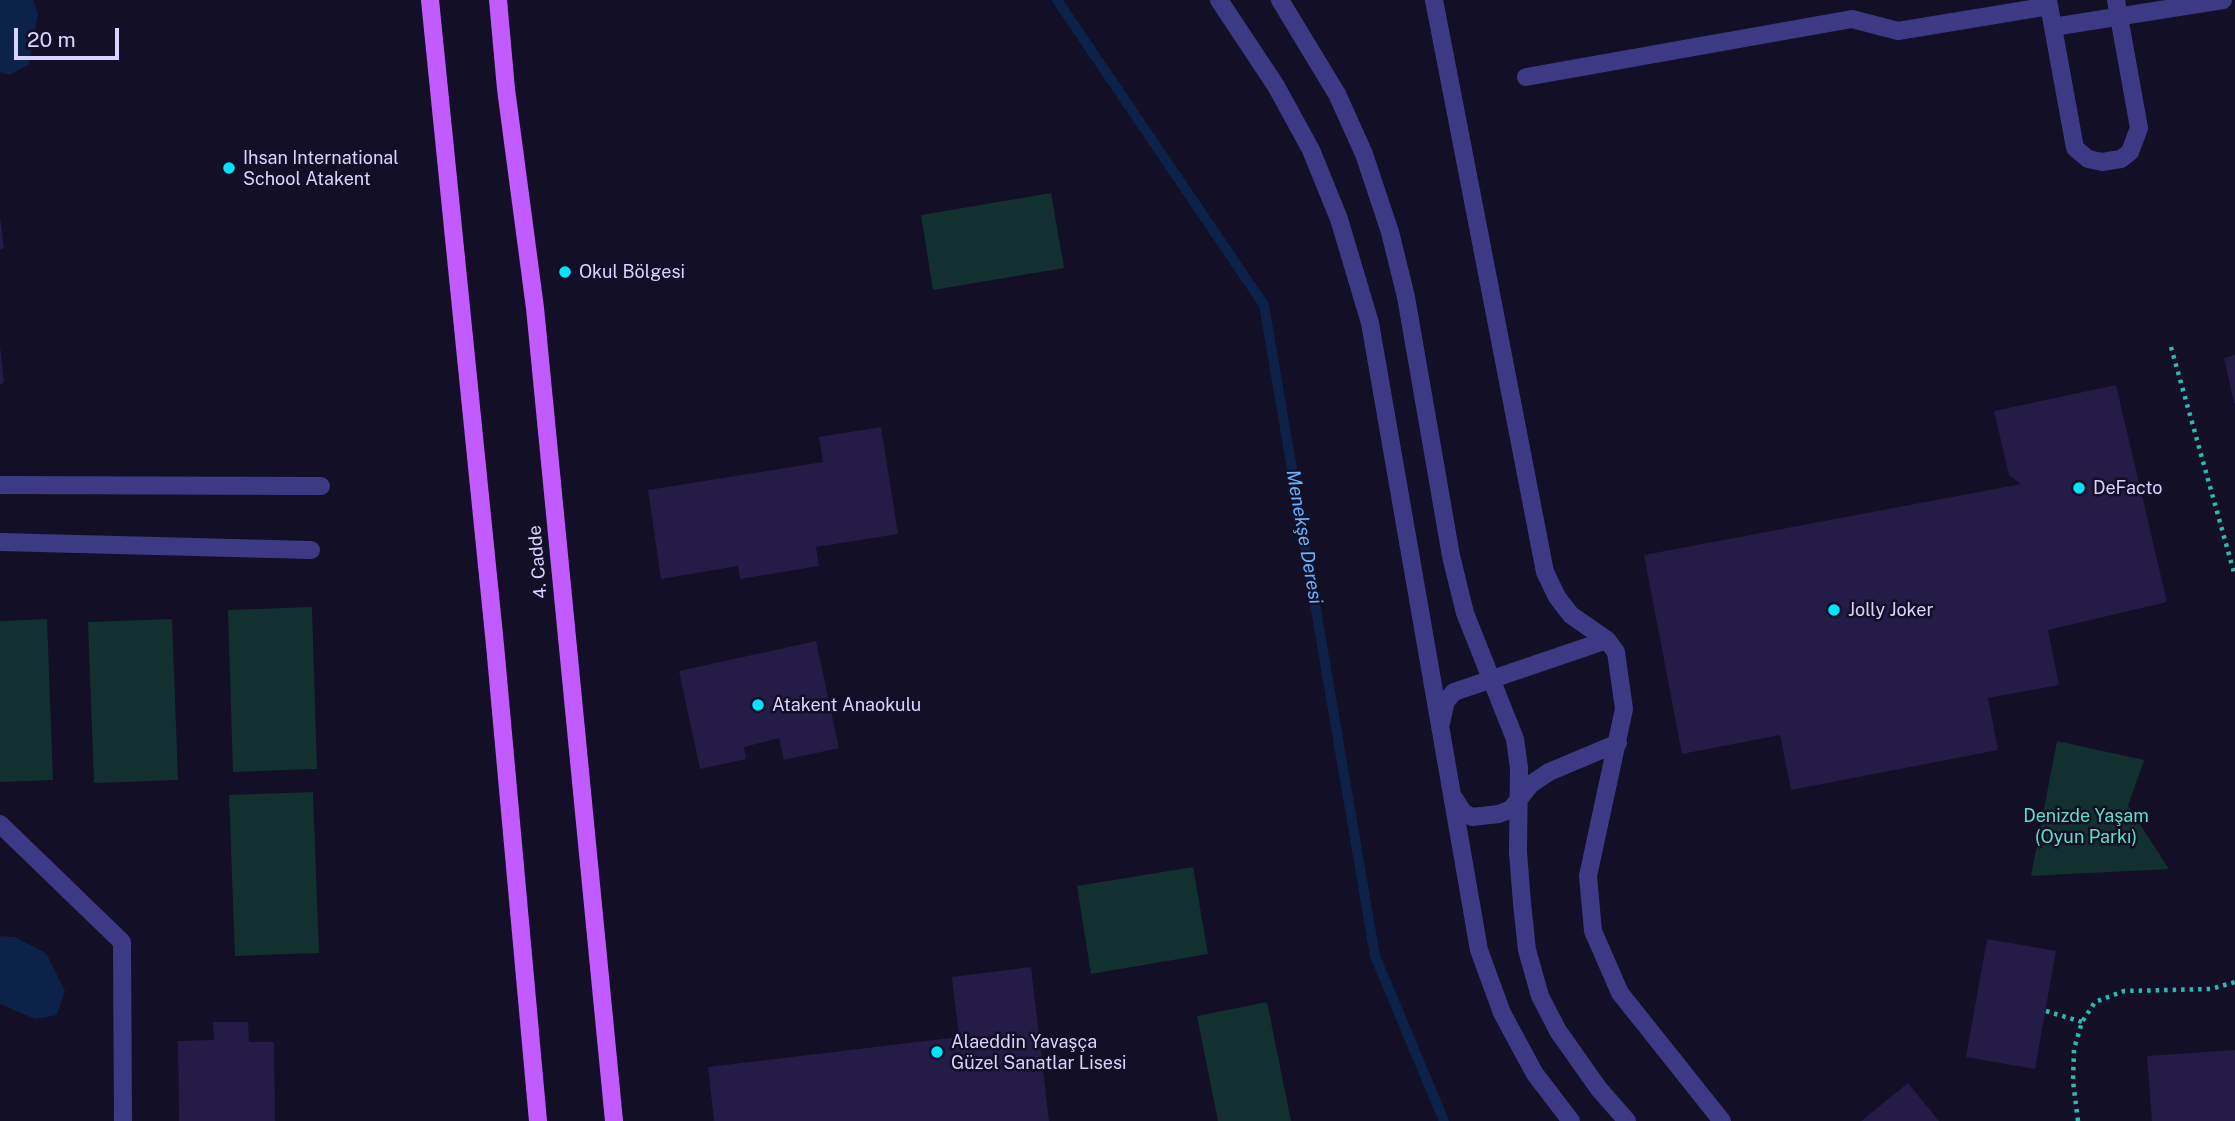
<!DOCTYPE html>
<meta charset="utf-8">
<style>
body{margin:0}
#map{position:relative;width:2235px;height:1121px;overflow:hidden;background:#130f26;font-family:"Public Sans",sans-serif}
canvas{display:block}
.scale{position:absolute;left:14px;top:28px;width:105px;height:32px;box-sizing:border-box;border:4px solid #d9d4ff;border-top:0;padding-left:9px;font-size:21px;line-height:24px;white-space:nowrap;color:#d9d4ff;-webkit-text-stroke:5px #130f26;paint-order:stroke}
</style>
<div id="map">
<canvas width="2235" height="1121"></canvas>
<div class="scale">20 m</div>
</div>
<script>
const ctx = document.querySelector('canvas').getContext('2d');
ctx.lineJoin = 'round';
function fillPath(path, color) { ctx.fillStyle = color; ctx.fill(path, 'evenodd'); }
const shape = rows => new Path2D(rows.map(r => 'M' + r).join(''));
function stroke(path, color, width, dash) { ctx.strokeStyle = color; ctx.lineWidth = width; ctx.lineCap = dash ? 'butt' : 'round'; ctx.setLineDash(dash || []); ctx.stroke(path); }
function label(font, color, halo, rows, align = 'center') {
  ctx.font = font + ' "Public Sans",sans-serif'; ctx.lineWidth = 5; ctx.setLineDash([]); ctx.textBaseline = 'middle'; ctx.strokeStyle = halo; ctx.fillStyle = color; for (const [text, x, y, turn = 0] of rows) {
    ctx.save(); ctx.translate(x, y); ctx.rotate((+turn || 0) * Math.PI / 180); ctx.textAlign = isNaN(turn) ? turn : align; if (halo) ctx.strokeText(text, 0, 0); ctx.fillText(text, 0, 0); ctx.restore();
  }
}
const green = shape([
 [1051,193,1064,268,933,290,921,215],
 [312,607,317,769,233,772,228,610],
 [47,619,53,780,0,782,0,621],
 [172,619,178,780,94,783,88,622],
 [2057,741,2144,760,2128,806,2169,869,2031,876],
 [313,792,319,953,235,956,229,795],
 [1193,867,1208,954,1091,974,1077,886],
 [1267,1002,1291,1121,1218,1121,1197,1016]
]);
const water = shape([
 [0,0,33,0,38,13,29,64,10,75,0,72],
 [0,936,15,937,46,953,65,991,57,1015,35,1019,0,1004]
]);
const stream = shape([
 [1057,0,1264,305,1375,956,1444,1121]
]);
const building = shape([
 [0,216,4,248,0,250],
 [0,346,4,382,0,385],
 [2235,355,2235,403,2234,403,2224,358],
 [2116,385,2167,602,2048,630,2059,685,1988,698,1998,750,1791,790,1780,735,1682,754,1644,555,2021,484,2009,475,1994,411],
 [881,427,898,534,816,547,819,566,740,579,738,566,661,579,648,490,823,462,819,437],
 [816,641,839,748,784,760,779,738,744,747,746,759,700,769,679,671],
 [1987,939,2056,951,2035,1069,1966,1057],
 [1031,967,1049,1121,714,1121,708,1067,959,1037,952,977],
 [213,1022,248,1022,249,1042,274,1042,275,1121,179,1121,178,1041,214,1040],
 [2235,1050,2235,1121,2152,1121,2147,1056],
 [1908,1083,1939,1121,1861,1121]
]);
const path = shape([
 [2171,347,2235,576],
 [2046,1011,2082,1022],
 [2078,1121,2073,1081,2074,1049,2082,1022,2095,1002,2124,991,2211,989,2235,982]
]);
const minor = shape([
 [1219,0,1276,86,1311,150,1339,219,1370,323,1479,950,1502,1013,1535,1074,1571,1121],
 [1280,0,1337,94,1364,154,1390,232,1406,297,1451,556,1465,613,1515,739,1519,768,1518,852,1522,903,1527,950,1540,996,1558,1031,1599,1089,1627,1121],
 [1434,0,1545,572,1557,597,1571,615,1607,640,1616,652,1624,709,1588,876,1593,931,1620,993,1722,1121],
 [2048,0,2075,148,2088,159,2102,162,2121,159,2130,152,2139,128,2116,0],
 [2053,27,2223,0],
 [1526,77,1852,19,1898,31,2049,6],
 [0,485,321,486],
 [0,542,311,550],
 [1441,723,1446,701,1454,692,1607,640],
 [1454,798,1463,812,1472,817,1499,814,1511,809,1531,784,1549,772,1618,743],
 [0,824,122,942,123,1121]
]);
const major = shape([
 [430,0,495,645,538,1121],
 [498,0,506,89,535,308,614,1121]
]);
const markers = [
 [229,168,7,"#00e5ff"],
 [565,272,7,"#00e5ff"],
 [2079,488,7,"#00e5ff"],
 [1834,610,7,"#00e5ff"],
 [758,705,7,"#00e5ff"],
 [937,1052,7,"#00e5ff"]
];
const poiNames = [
 ["Ihsan International",243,158],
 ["School Atakent",243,179],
 ["Okul Bölgesi",579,272],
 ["DeFacto",2093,488],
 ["Jolly Joker",1848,610],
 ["Atakent Anaokulu",772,705],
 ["Alaeddin Yavaşça",951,1042],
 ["Güzel Sanatlar Lisesi",951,1063]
];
const streetNames = [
 ["4. Cadde",538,562,-95]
];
const parkNames = [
 ["Denizde Yaşam",2086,816],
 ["(Oyun Parkı)",2086,837]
];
const waterNames = [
 ["Menekşe Deresi",1304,537,80]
];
fillPath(green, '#12302f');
fillPath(water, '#0c2248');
stroke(stream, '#0c2248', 10);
fillPath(building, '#241b47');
stroke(path, '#2fb8b0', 4.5, [3.5, 5]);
stroke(minor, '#3d3a85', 18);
stroke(major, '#c25bff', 18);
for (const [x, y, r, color] of markers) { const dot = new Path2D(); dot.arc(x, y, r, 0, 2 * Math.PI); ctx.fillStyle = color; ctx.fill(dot); stroke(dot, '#130f26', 2.5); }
label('18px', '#d9d4ff', '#130f26', poiNames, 'left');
label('18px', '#d9d4ff', '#130f26', streetNames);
label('18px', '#5fe0c0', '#130f26', parkNames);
label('italic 19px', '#62b6ff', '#130f26', waterNames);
</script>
